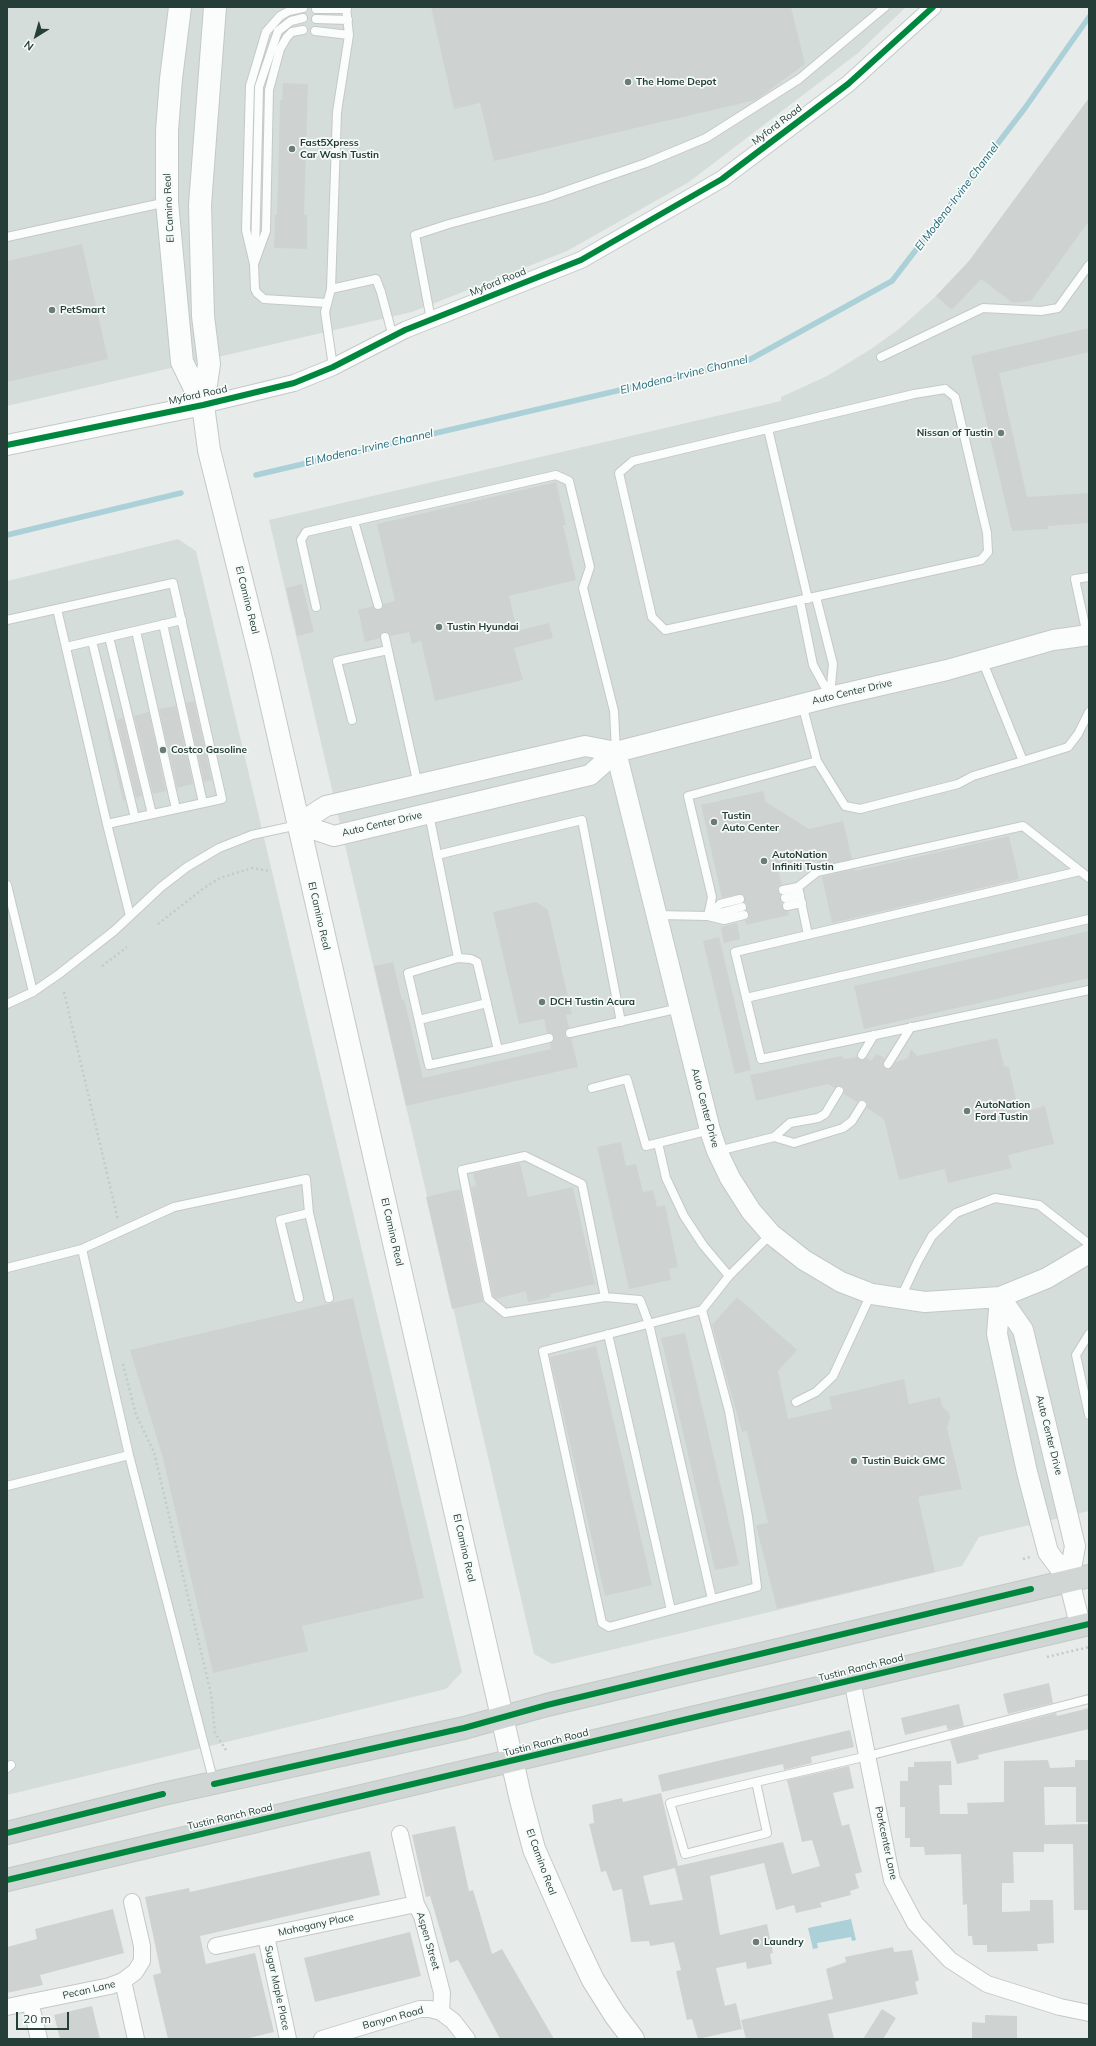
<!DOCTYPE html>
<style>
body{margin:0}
#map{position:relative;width:1096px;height:2046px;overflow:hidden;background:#e7ecea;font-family:Mulish,sans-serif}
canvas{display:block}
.frame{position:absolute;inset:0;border:8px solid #253f38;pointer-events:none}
.north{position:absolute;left:16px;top:16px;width:40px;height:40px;-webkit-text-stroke:3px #f6faf8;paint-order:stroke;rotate:217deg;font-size:11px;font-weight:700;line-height:16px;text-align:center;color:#253f38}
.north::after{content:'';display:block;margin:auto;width:14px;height:18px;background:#253f38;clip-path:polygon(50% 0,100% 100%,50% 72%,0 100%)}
.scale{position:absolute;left:16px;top:2012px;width:53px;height:18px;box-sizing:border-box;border:2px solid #253f38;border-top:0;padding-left:5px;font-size:12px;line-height:14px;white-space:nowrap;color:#253f38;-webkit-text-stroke:3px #f6faf8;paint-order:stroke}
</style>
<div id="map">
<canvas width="1096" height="2046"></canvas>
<div class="frame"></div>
<div class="north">N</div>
<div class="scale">20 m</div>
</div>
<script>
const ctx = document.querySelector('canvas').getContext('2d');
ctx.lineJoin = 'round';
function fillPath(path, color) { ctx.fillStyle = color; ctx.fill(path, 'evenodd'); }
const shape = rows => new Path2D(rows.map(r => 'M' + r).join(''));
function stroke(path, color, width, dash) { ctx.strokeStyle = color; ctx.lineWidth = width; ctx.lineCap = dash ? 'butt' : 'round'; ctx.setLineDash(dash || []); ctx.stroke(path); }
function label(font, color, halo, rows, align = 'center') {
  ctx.font = font + ' Mulish,sans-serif'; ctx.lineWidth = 3.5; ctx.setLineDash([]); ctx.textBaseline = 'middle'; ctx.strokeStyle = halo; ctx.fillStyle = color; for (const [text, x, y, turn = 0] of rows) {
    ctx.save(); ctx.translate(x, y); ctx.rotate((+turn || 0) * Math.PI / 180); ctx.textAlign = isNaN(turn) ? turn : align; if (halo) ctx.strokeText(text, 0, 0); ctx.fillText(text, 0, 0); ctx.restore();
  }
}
const built = shape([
 [7,7,906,7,858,53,689,182,567,251,412,312,7,406],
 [1089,98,1089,1511,979,1537,962,1566,552,1664,534,1654,269,520,781,401,781,397,827,376,871,349,899,329,936,296,969,261],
 [178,539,196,551,462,1672,446,1689,7,1795,7,581]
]);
const water = shape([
 [851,1919,856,1940,852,1941,851,1937,817,1943,818,1948,813,1949,808,1928]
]);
const stream = shape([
 [256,475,749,360,892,281,1025,108,1089,17],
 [7,535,181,493]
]);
const building = shape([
 [431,7,791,7,805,64,756,100,494,161,480,103,454,109],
 [283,83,308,84,304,215,307,215,307,249,274,248,275,214,277,215,280,100,282,100],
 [1089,98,1089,221,1031,301,1013,303,981,279,952,310,936,296,969,261],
 [82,244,108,359,7,382,7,261],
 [1089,328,1089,352,999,373,1027,497,1089,493,1089,523,1048,526,1048,529,1012,531,971,356],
 [556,482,566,525,563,525,576,580,509,596,517,631,549,623,553,638,514,648,523,680,435,701,421,641,412,644,409,632,390,636,384,632,381,633,380,638,365,642,358,610,373,606,374,609,379,610,382,609,383,604,395,601,377,524],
 [302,584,314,632,297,636,286,588],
 [194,701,212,780,204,782,186,703],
 [176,706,193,784,177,788,159,709],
 [149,712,166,791,153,794,134,716],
 [123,718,142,796,136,798,117,720],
 [105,722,106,722,125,800,123,801],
 [763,791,766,802,809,829,843,821,852,859,819,866,818,860,778,870,782,885,778,888,778,891,781,895,782,907,788,911,789,915,746,925,745,920,748,919,749,914,746,910,747,906,744,902,744,895,739,894,722,898,701,805],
 [1009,836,1019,879,832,923,822,877,854,869,855,871],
 [536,902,548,910,572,1014,566,1015,569,1028,565,1034,566,1037,571,1038,578,1067,406,1106,374,966,393,962,402,1000,404,999,423,1078,551,1049,550,1043,554,1040,554,1036,551,1033,547,1033,544,1019,519,1024,493,912],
 [737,923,740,939,724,943,721,927],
 [1089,931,1089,978,864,1029,854,986],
 [719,937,751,1070,735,1074,703,941],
 [997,1038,1004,1066,1009,1067,1019,1113,1045,1106,1054,1144,1008,1155,1012,1168,948,1183,945,1169,899,1180,884,1119,867,1108,867,1103,865,1100,860,1100,857,1102,844,1094,844,1089,842,1086,835,1088,828,1084,756,1101,750,1075,841,1056,845,1059,857,1057,860,1060,867,1058,871,1061,876,1054,885,1058,883,1066,888,1069,896,1062,908,1058,911,1049,917,1056],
 [621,1142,626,1166,636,1164,643,1192,653,1190,657,1207,665,1205,678,1267,669,1269,671,1280,629,1289,597,1147],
 [520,1163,528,1197,573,1187,595,1284,550,1294,551,1297,528,1302,526,1291,496,1299,493,1296,471,1187,476,1186,473,1173],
 [460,1189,483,1302,452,1309,426,1197],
 [737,1297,797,1350,778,1371,788,1419,832,1409,829,1397,904,1379,909,1404,940,1397,942,1406,949,1413,950,1418,947,1428,962,1489,918,1497,935,1572,777,1609,756,1525,768,1523,747,1431,742,1432,712,1325],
 [353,1298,424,1598,302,1626,308,1651,213,1673,163,1458,130,1350],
 [685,1333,739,1565,715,1570,661,1338],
 [596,1346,652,1585,605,1596,550,1357],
 [1049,1683,1053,1703,1008,1714,1003,1694],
 [959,1704,964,1726,948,1730,946,1725,905,1735,901,1718],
 [1089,1708,1089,1729,978,1755,979,1759,957,1764,950,1740,1056,1713,1057,1716],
 [850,1730,854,1747,811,1757,812,1763,784,1770,783,1764,662,1792,658,1775],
 [1048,1760,1050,1768,1075,1767,1075,1760,1089,1760,1089,1822,1076,1822,1076,1787,1044,1787,1045,1825,1089,1824,1089,1910,1074,1910,1073,1844,1044,1844,1044,1852,1013,1852,1014,1883,1002,1883,1002,1912,1030,1911,1030,1900,1053,1900,1054,1943,1037,1944,1038,1951,987,1952,987,1945,973,1945,972,1936,968,1936,967,1904,963,1905,961,1854,925,1855,924,1847,910,1847,910,1838,905,1838,905,1807,900,1807,900,1781,908,1781,908,1767,914,1767,914,1762,951,1761,952,1785,939,1785,940,1814,968,1814,967,1803,1004,1802,1004,1761],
 [849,1766,854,1788,833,1793,842,1826,849,1824,862,1872,855,1874,859,1888,850,1891,851,1895,820,1903,822,1907,796,1913,794,1905,776,1910,764,1863,710,1876,720,1935,767,1924,773,1953,770,1954,772,1964,747,1969,746,1962,716,1968,725,2006,736,2003,742,2029,698,2039,692,2019,687,2020,676,1971,681,1970,674,1942,650,1946,649,1941,631,1942,622,1889,613,1891,606,1871,601,1872,589,1824,594,1823,592,1805,622,1798,623,1802,661,1793,678,1866,783,1842,792,1874,820,1866,812,1840,802,1842,787,1780],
 [675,1868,683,1900,650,1905,643,1876],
 [455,1826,469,1891,473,1890,492,1954,502,1949,554,2039,500,2039,458,1960,450,1963,430,1896,426,1897,412,1835],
 [370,1851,380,1895,200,1936,206,1964,255,1953,274,2032,245,2039,168,2039,153,1975,161,1973,145,1897,189,1888,190,1892],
 [113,1909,124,1953,40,1975,43,1985,7,1993,7,1947,37,1939,35,1929],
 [410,1932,421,1976,315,2002,304,1958],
 [893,1947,894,1952,912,1950,919,1980,915,1982,918,1994,828,2014,834,2039,746,2039,741,2020,833,1999,826,1969,846,1962,845,1957],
 [92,2006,100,2039,60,2039,54,2015],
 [882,2009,896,2018,883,2039,863,2039],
 [985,2015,1017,2016,1017,2039,972,2039,972,2022,985,2023]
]);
const path = shape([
 [158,924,204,888,220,878,252,868,271,871],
 [102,966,127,947],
 [64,992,118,1220],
 [123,1364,136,1415,154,1452,211,1694,215,1733,226,1750],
 [1023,1559,1030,1557],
 [1047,1657,1089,1647]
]);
const service = shape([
 [316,9,347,9],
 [316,19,348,20],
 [303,30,292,32,287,37,280,49,269,90,266,231,254,264,255,289,257,293,264,299,327,303],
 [315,31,349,35],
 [7,237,167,202],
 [255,254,259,87,278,31,291,21,303,18],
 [254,264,246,230,250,86,266,32,280,16,289,11,303,8],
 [331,289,376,279,381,292,393,337],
 [431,320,415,235,449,224,545,198,646,163,706,138,799,79,885,7],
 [881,357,983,308,1041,311,1058,308,1089,265],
 [333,367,325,312,331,289,337,112,349,35,346,7],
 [945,389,955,397,987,533,988,552,981,560,665,630,652,617,619,473,633,461,914,394,945,389],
 [768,429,808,599],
 [354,521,378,605],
 [816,597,833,664,830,696],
 [800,601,813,665,830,696],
 [316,607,301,540,306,532,556,475,569,481,590,567,583,588,614,711,616,752],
 [57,609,107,824,130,916],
 [7,620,173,583,222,799,107,824],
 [163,624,203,803],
 [136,631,176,809],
 [1087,635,1075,579,1089,577],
 [109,637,152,814],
 [385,637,418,785],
 [92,641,135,818],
 [66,647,182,620],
 [352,720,337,661,388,650],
 [817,761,845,806,860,809,958,784,973,776,1023,761,982,660],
 [1023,761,1068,747,1078,734,1089,712],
 [429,814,458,958,471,959,477,962,498,1050,549,1038],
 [437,855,582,820,621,1022],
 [1080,871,735,952,761,1059,1089,990],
 [7,885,33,992],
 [783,890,798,887],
 [785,898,800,895],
 [787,906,802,903],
 [657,915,708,916,724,920,744,915],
 [708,916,712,897,688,796,817,761,802,704],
 [708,916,720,904,740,899],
 [709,916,742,907],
 [808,935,798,887,817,872,1023,826,1089,878],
 [458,958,408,973,429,1065,498,1050],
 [746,998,1089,919],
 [7,1004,33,992,59,974,114,931,161,887,187,867,219,848,252,835,298,825],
 [419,1020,487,1003],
 [570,1033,680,1008],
 [862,1055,874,1035],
 [888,1064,911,1027],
 [592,1088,627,1079,646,1146,658,1143],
 [710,1130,658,1143,666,1178,684,1216,703,1245,729,1276],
 [774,1137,794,1143,843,1128,852,1121,862,1105],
 [718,1151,774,1137,790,1123,818,1118,825,1114,839,1091],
 [309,1213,329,1298],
 [82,1249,129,1455,214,1783],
 [7,1268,82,1249,174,1207,306,1179,309,1213,280,1220,299,1298],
 [605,1297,505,1313,488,1299,462,1170,525,1156,582,1184,605,1297,640,1300,649,1324,712,1599],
 [901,1297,918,1261,932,1236,956,1213,995,1198,1039,1205,1089,1244],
 [702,1310,729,1411,748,1517,757,1587,609,1627,602,1623,543,1351,702,1310,729,1276,771,1234],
 [608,1334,671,1610],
 [1089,1334,1076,1355,1089,1415],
 [796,1402,816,1392,833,1376,871,1294],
 [7,1486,129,1455],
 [7,1768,11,1765],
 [756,1782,767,1833,685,1854,670,1803,756,1782,868,1756,1089,1699]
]);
const minor = shape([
 [203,405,294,383,333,367,405,330,581,260,722,179,848,84,933,7],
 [852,1680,892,1880,915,1923,950,1960,987,1984,1060,2007,1089,2013],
 [400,1834,416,1904,422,1916,442,1993,441,2012,453,2021,467,2039],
 [132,1902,142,1946,142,1961,135,1972,123,1981,136,2039],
 [266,1936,288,2039],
 [216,1946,416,1904],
 [30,2002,39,2039],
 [7,2007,110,1986,123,1981],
 [322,2039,420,2009,430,2009,441,2012]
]);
const tertiary = shape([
 [7,445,203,405],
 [616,752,710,1130,717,1151,730,1178,751,1211,771,1234,804,1260,841,1282,872,1294,925,1302,1000,1297,1047,1278,1089,1253],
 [298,824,326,806,585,746,616,752,830,697,947,670,1053,640,1089,635],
 [298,824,334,836,590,775,616,752],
 [1000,1297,1023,1330,1041,1404,1075,1546,1069,1580,1080,1625],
 [1000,1297,997,1334,1027,1472,1048,1552,1069,1580]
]);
const secondary = shape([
 [180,7,171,79,167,131,167,202,182,362,203,405],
 [215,7,200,205,203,316,209,364,203,405,209,450,261,659,521,1800,534,1849,574,1940,593,1980,615,2015,633,2039]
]);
const primary = shape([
 [7,1833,163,1794,464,1728,547,1705,1089,1576],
 [7,1880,1089,1624]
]);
const cycleway = shape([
 [7,445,203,405,294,383,333,367,405,330,581,260,722,179,848,84,933,7],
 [214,1784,464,1728,547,1705,1031,1589],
 [7,1833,163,1794],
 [7,1880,1089,1624]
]);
const markers = [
 [628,82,4,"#697c76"],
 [292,149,4,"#697c76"],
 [52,310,4,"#697c76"],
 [1001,433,4,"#697c76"],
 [439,627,4,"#697c76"],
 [163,750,4,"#697c76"],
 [714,822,4,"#697c76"],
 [764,861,4,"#697c76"],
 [542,1002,4,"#697c76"],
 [967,1111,4,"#697c76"],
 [854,1461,4,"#697c76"],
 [756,1942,4,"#697c76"]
];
const poiNames = [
 ["The Home Depot",636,82],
 ["Fast5Xpress",300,143],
 ["Car Wash Tustin",300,155],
 ["PetSmart",60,310],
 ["Nissan of Tustin",993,433,"right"],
 ["Tustin Hyundai",447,627],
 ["Costco Gasoline",171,750],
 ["Tustin",722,816],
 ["Auto Center",722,828],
 ["AutoNation",772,855],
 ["Infiniti Tustin",772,867],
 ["DCH Tustin Acura",550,1002],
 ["AutoNation",975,1105],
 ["Ford Tustin",975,1117],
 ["Tustin Buick GMC",862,1461],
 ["Laundry",764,1942]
];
const streetNames = [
 ["Myford Road",777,125,-37],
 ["El Camino Real",169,208,-93],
 ["Myford Road",498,282,-22],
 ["Myford Road",198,395,-12],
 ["El Camino Real",247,600,76],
 ["Auto Center Drive",852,692,-13],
 ["Auto Center Drive",382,824,-13],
 ["El Camino Real",319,916,77],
 ["Auto Center Drive",705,1108,75],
 ["El Camino Real",392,1232,77],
 ["Auto Center Drive",1049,1435,76],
 ["El Camino Real",464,1548,77],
 ["Tustin Ranch Road",861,1668,-14],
 ["Tustin Ranch Road",546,1743,-14],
 ["Tustin Ranch Road",230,1817,-13],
 ["Parkcenter Lane",886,1843,78],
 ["El Camino Real",541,1862,70],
 ["Mahogany Place",316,1925,-12],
 ["Aspen Street",428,1941,74],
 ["Sugar Maple Place",277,1988,78],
 ["Pecan Lane",89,1990,-13],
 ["Banyon Road",393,2018,-15]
];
const waterNames = [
 ["El Modena-Irvine Channel",957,197,-53],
 ["El Modena-Irvine Channel",684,375,-14],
 ["El Modena-Irvine Channel",369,448,-13]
];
fillPath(built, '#d5ddda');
fillPath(water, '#abd0d7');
stroke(stream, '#abd0d7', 5.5);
fillPath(building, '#ced3d1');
stroke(service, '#c4c9c7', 10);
stroke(minor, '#c4c9c7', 18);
stroke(tertiary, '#c4c9c7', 22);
stroke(secondary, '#c3c9c7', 24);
stroke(primary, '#c2cac8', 24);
stroke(path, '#c2cbc8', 2.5, [2, 3]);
stroke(service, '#fbfcfc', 8);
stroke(minor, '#fbfcfc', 16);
stroke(tertiary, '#fbfcfc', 20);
stroke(secondary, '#fbfcfc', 22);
stroke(primary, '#cfd6d4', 22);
stroke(cycleway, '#00873e', 6);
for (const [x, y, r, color] of markers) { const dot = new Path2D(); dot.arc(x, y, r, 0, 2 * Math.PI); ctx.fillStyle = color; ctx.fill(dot); stroke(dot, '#f6faf8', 1.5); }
label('bold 10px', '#253f38', '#f6faf8', poiNames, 'left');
label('10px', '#253f38', '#f6faf8', streetNames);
label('italic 11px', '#226878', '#f6faf8', waterNames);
</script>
